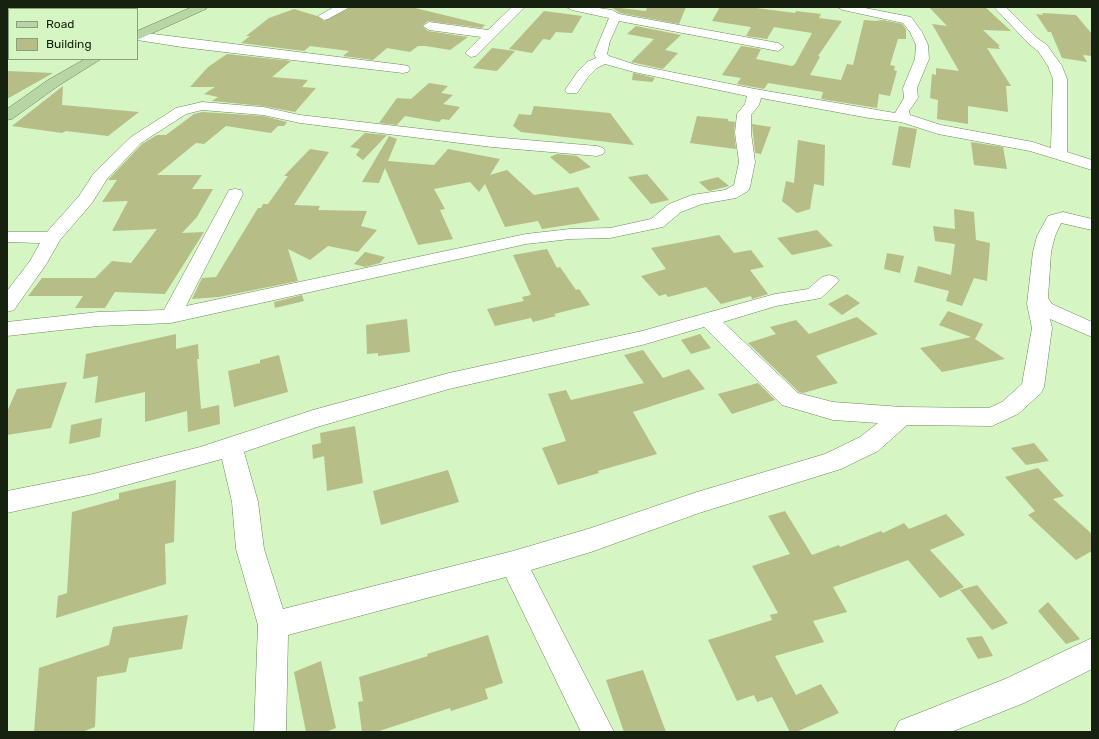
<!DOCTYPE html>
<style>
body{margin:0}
#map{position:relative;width:1099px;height:739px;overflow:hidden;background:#d5f5c3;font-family:Rubik,sans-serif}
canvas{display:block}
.frame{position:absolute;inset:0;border:8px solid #16220f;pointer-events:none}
.legend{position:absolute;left:8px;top:8px;width:130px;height:52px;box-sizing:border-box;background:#d5f5c3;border:1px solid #89a17b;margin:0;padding:5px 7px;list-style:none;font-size:12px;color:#16220f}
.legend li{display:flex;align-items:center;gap:8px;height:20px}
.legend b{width:20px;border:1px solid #89a17b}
</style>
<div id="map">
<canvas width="1099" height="739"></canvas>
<div class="frame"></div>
<ul class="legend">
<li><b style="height:5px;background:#b8d6a5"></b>Road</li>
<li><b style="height:11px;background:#b6bd86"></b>Building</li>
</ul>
</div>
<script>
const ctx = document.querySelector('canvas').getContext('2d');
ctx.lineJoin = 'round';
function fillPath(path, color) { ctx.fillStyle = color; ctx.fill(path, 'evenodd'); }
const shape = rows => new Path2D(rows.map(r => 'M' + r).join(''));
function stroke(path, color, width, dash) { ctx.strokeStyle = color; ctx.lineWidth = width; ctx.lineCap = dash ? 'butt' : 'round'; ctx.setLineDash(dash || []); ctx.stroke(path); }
const building = shape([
 [351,7,411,7,485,25,482,28,428,21,422,26,428,31,468,37,450,50,426,46,418,46,410,52,387,48,373,60,343,56,349,51,310,46,304,51,241,43,250,36,246,36,269,18,294,9,317,16,324,21],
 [611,7,646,11,647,7,686,7,679,24,620,13],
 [720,7,748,7,795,13,796,11,821,14,819,18,842,21,818,56,820,57,810,75,841,80,847,64,853,65,864,20,875,21,882,20,902,24,906,29,906,39,898,39,890,65,895,66,894,70,897,71,890,96,879,94,877,108,821,99,823,92,768,83,764,89,737,84,741,78,722,75,741,46,761,49,756,59,792,66,795,64,812,33,774,27,767,39,746,36,751,27,712,21],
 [929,7,985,7,1011,31,983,30,1000,46,998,46,1000,49,987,48,1011,86,1006,86,1008,112,968,106,968,124,937,119,938,100,930,98,932,74,936,75,936,68,959,71,932,24,947,26],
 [544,11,582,16,572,33,556,32,550,40,543,39,532,53,509,49],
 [1042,13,1076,15,1092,34,1092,56,1083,55,1087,62,1062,58,1051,32,1048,32,1036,14,1043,15],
 [636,26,681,35,665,50,678,53,663,69,631,62,654,39,627,34],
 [492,48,515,51,497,71,473,68],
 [227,54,291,61,272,77,308,80,302,87,316,88,295,112,263,106,212,101,218,97,204,94,215,87,190,87,208,67],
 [7,71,53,73,7,99],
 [633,73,634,73,655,78,652,82,632,80],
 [429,83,448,86,441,93,453,95,443,104,460,107,449,120,442,119,439,122,405,116,397,125,379,123,397,98,411,99],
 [63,86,62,105,139,112,108,136,66,131,62,133,12,126],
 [534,106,610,113,634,145,521,132,513,126,519,114,531,115],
 [202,112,263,116,287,122,284,126,278,126,271,133,226,126,204,144,196,143,157,175,202,175,192,189,213,189,197,217,182,233,204,232,165,294,115,292,105,308,75,308,83,296,28,296,42,278,95,278,112,261,131,263,157,229,112,231,128,201,102,202,117,180,108,180,142,144,157,135,166,135,194,114],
 [697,116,728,119,728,121,735,122,734,133,736,149,690,143],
 [752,124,771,127,761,154,755,153],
 [899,126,917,129,910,168,892,165],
 [365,133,387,135,363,160,356,155,360,149,350,147],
 [389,136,397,139,388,161,434,165,448,149,500,159,490,175,507,170,534,195,578,187,600,220,542,229,538,221,505,227,485,184,479,192,470,182,434,189,445,209,440,210,453,239,418,245,385,168,379,183,362,182],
 [798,140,825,145,824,186,814,184,810,209,797,213,782,201,786,181,794,183],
 [971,142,1003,147,1007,169,974,165],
 [310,149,329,152,294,205,320,206,318,210,367,211,361,226,377,230,358,252,328,246,310,260,288,249,298,281,219,297,192,299,202,278,216,277,258,208,261,208,263,204,268,204,288,176,284,176],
 [557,154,577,156,591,167,570,174,550,157],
 [647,174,669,200,651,204,628,177],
 [718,177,729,186,709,191,699,182],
 [954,209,974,212,976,240,990,243,987,281,974,278,962,306,946,301,949,291,914,282,918,266,951,275,955,244,935,241,933,226,955,229],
 [817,230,833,246,792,255,777,238],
 [719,235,734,253,751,250,764,267,750,270,768,294,752,299,751,296,721,304,706,287,668,297,666,294,659,296,641,276,666,269,651,248],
 [547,249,557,268,560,267,576,290,579,289,590,305,554,314,556,316,533,322,531,318,495,326,487,309,524,301,522,297,531,295,513,255],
 [365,252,385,257,380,263,365,267,354,264],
 [887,253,904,256,900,273,884,269],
 [847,294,860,303,842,315,828,304],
 [302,295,304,301,275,308,274,302],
 [948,311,983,324,975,339,1005,359,942,372,920,348,971,337,939,325],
 [857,317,878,334,816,356,838,383,803,393,799,392,748,343,776,334,770,327,796,320,809,334],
 [407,319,410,352,378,356,378,353,367,354,366,325],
 [176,334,176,349,198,344,199,359,197,359,201,409,219,405,220,424,188,432,187,411,145,422,145,392,95,403,98,376,83,379,86,354],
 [700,334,711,348,691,354,681,340],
 [643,350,663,378,689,369,705,389,633,412,657,454,598,471,599,473,558,485,542,448,566,441,548,394,566,390,571,400,644,383,624,355],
 [279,355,288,392,234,407,228,371,260,363,260,360],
 [67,382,51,428,7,435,7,412,17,389],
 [758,383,775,400,732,414,718,394],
 [102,418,100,437,69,444,71,425],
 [355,426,363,483,327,491,324,456,313,459,312,445,321,443,320,433],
 [1034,443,1049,461,1026,465,1011,448],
 [1038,468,1064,496,1053,499,1092,534,1092,551,1076,560,1028,515,1035,511,1005,477],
 [448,470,459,502,381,525,373,491],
 [176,480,174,542,165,544,166,584,56,618,58,596,67,593,72,512,119,499,119,493],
 [785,511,812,555,839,545,840,547,881,531,883,533,904,523,909,529,946,514,965,535,930,550,964,587,940,598,908,560,833,587,847,612,813,621,824,642,775,656,796,695,821,684,839,713,796,732,790,732,772,697,757,702,754,695,737,701,708,640,772,620,770,615,778,613,752,566,790,554,768,516],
 [977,585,1008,623,992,630,960,590],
 [1048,602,1080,639,1066,644,1038,611],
 [188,615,182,649,129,658,126,672,97,677,95,727,82,732,34,732,39,668,109,645,113,627],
 [488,635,503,683,485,689,488,699,451,711,450,708,376,732,362,732,358,702,363,701,359,677,428,656,427,654],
 [982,636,993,656,978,659,966,638],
 [321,661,336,728,326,732,306,732,294,672],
 [643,670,666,732,624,732,606,680]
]);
const minor = shape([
 [56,7,71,7,69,9,54,9,56,7],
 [334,7,350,7,328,19,324,20,318,16,334,7],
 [512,7,525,7,476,56,471,57,465,53,481,37,429,30,423,26,429,22,488,30,512,7],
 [566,7,592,7,612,10,619,14,778,43,784,47,778,51,619,21,610,41,607,54,609,56,636,65,755,89,895,113,904,98,903,88,915,59,916,45,910,32,903,23,843,10,837,7,860,7,911,17,922,32,928,45,929,59,917,88,918,98,909,111,910,115,941,125,1033,142,1051,148,1053,79,1048,66,1038,51,1029,44,994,7,1006,7,1037,38,1047,45,1062,66,1067,79,1067,152,1092,160,1092,170,1030,151,938,134,901,122,869,118,761,98,759,105,751,115,751,133,755,162,750,187,748,191,736,198,702,204,681,212,663,227,610,238,570,239,526,244,171,323,98,326,7,336,7,322,98,312,164,310,227,194,229,190,235,189,241,190,243,194,186,306,526,234,570,229,610,228,651,219,669,204,692,195,725,190,734,185,739,162,735,133,737,114,745,104,747,96,634,72,605,64,597,68,588,77,577,93,567,93,565,90,578,71,587,62,596,58,594,54,609,18,572,10,566,7],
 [9,29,9,37,7,38,7,30,9,29],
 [137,32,403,65,408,66,410,69,408,72,403,73,182,47,137,40,137,32],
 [202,102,263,107,300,115,492,137,597,146,603,148,605,151,603,154,597,156,492,147,300,123,263,115,202,110,186,114,141,143,107,179,92,203,60,240,47,263,14,310,7,312,7,291,30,261,40,243,7,242,7,232,47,232,79,196,94,173,131,137,176,108,202,102],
 [1063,212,1092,219,1092,230,1061,223,1055,236,1051,252,1048,298,1052,304,1092,322,1092,337,1050,319,1052,328,1044,387,1041,393,1018,414,992,426,907,425,878,451,841,469,699,513,591,552,531,570,614,732,581,732,506,577,288,635,286,732,254,732,258,625,236,549,232,502,222,459,93,494,7,513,7,491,93,474,200,447,313,410,449,373,642,331,775,294,808,289,822,277,829,275,836,277,839,281,821,298,776,306,723,322,798,393,833,402,902,407,989,408,1002,402,1022,384,1032,328,1027,304,1033,252,1037,236,1048,216,1063,212],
 [704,327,782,405,833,420,878,423,860,437,825,454,697,492,591,528,513,551,283,609,264,549,258,502,244,452,317,427,449,389,642,345,704,327],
 [1092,638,1092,669,1024,703,951,732,894,732,899,721,1005,679,1092,638]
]);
const major = shape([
 [192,7,208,7,206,9,137,40,137,31,192,7],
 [85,59,101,59,58,86,12,119,7,120,7,109,48,80,85,59]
]);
fillPath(building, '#b6bd86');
stroke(minor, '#6c895b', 1);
stroke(major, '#61854a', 1);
fillPath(minor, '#fff');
fillPath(major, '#b8d6a5');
</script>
